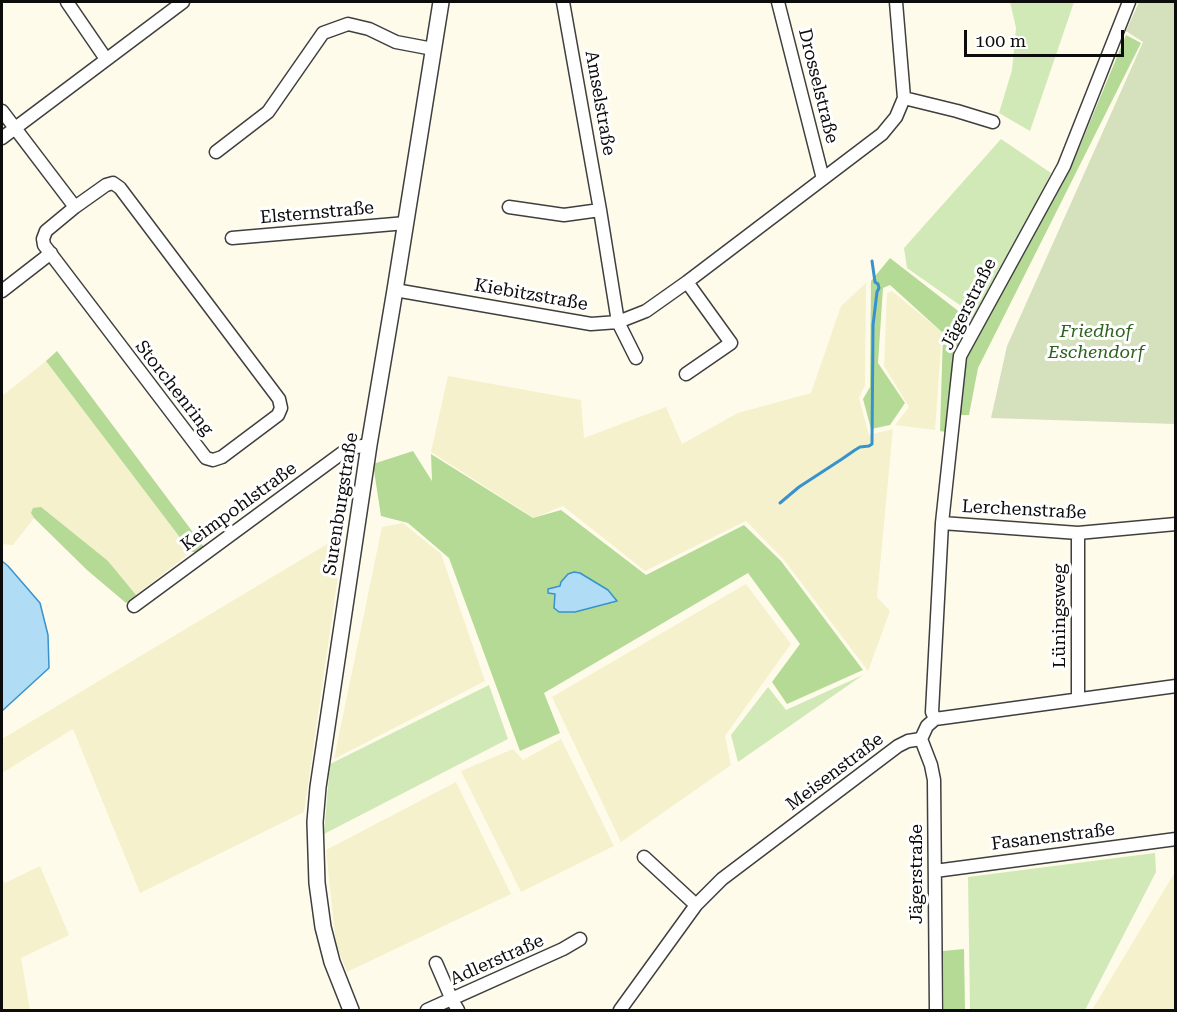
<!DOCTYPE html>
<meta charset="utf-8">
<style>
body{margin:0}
#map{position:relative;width:1177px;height:1012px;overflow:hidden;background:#fffbeb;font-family:"Roboto Serif",serif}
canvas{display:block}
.frame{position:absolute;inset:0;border:3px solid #0c0c0c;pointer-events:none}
.scale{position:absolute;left:964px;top:30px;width:160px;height:27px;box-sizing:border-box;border:3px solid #0c0c0c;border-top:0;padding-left:8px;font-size:18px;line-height:21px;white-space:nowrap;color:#0c0c0c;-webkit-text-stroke:4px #fff;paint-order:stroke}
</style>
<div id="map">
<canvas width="1177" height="1012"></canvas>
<div class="frame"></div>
<div class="scale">100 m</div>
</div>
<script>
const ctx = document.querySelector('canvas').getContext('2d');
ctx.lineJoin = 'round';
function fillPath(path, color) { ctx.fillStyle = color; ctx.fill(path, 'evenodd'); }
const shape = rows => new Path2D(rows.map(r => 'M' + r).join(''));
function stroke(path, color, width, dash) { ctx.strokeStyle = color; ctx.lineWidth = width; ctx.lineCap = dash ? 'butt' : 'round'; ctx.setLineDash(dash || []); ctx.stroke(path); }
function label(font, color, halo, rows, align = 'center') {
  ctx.font = font + ' "Roboto Serif",serif'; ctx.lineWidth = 6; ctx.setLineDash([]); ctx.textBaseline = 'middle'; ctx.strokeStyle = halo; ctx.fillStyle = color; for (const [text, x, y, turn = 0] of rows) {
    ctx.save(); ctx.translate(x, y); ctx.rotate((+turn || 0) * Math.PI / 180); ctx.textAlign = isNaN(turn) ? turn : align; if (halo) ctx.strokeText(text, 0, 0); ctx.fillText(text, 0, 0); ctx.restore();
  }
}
const farmland = shape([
 [866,283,865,385,859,398,869,435,893,429,877,597,890,611,868,671,784,560,746,521,645,571,563,506,534,518,431,452,448,376,581,400,584,438,666,407,682,444,738,413,811,393,841,306],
 [892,291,942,332,935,430,895,425,909,407,884,366,887,293],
 [46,361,191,552,136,595,108,561,31,513,34,518,13,545,2,544,2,396],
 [403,523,441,554,485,681,334,759,382,527],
 [344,534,304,812,140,893,73,729,2,773,2,739],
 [746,584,791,644,725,736,731,765,621,842,552,697],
 [561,739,614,846,521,892,461,771,513,749,523,760],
 [456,782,511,894,347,972,336,944,326,850],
 [1173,847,1175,847,1175,1010,1092,1010,1175,872],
 [40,866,69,935,21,958,30,1010,2,1010,2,879,5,883]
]);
const green = shape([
 [1010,2,1074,2,1030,131,999,113,1012,70,1016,28],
 [1001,139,1051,173,970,345,971,313,907,268,904,248],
 [863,675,738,762,731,735,768,687,786,710],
 [489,685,508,739,324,834,330,764],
 [1155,853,1156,872,1085,1010,970,1010,968,877]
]);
const forest = shape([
 [1126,35,1141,43,978,368,969,415,960,415,958,434,940,431,943,333,890,285,883,288,878,363,905,403,890,425,871,429,863,399,870,387,871,281,890,258,966,317,967,355,1073,163],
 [57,351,204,547,195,552,191,552,46,361],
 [413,451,432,481,431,454,533,518,561,510,646,575,744,525,781,561,863,670,787,704,772,682,800,644,748,573,544,693,560,733,520,751,449,558,408,523,381,516,373,464],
 [41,507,108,561,136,595,126,603,87,570,34,518,31,513,33,508],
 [964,949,965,1010,944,1010,943,951]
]);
const cemetery = shape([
 [1139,2,1175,2,1175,424,991,418,1007,346,1143,42,1126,31]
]);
const water = shape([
 [2,561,8,566,40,603,48,635,49,668,2,711,2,561],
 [574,572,580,573,608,590,617,601,575,612,559,612,554,608,555,594,548,593,548,589,560,586,561,582,568,574,574,572]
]);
const stream = shape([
 [780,503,799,487,842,459,855,450,860,447,869,446,872,444,873,325,877,292,879,288,878,284,875,282,872,261]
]);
const minor = shape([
 [67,2,106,59],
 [563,2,600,210,618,322,636,358],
 [778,2,823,179],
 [904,98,957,111,993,122],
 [2,111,75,207,106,185,113,183,120,188,279,399,281,408,278,415,222,457,213,460,206,458,44,245,43,239,46,231,75,207],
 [2,138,183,2],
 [216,152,268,112,323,33,348,24,369,29,396,42,433,49],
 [509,207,564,215,600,210],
 [232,238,406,223],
 [395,290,591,324,618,322,646,311,687,282,882,134,896,117,904,98,896,2],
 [2,291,51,253],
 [686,374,731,343,687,282],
 [942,523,1078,533,1176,524],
 [1078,533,1078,699],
 [134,606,342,453,356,447,369,445],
 [935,719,932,712,942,523,960,356,1064,166,1129,2],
 [921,739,931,765,934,780,936,1010],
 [921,739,927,726,935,719,1176,686],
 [644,857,696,905],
 [935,871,1176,839],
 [436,963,452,1000,458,1010],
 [427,1010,563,949,580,939],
 [620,1010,696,905,722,879,898,746,908,741,921,739]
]);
const tertiary = shape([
 [351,1010,332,962,323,927,317,883,315,822,318,787,369,445,395,290,441,2]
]);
const streetNames = [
 ["Drosselstraße",818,86,76],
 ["Amselstraße",600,103,80],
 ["Elsternstraße",317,213,-5],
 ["Kiebitzstraße",531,295,10],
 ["Jägerstraße",969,304,-63],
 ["Storchenring",174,388,52],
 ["Surenburgstraße",341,504,-81],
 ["Keimpohlstraße",239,507,-36],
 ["Lerchenstraße",1024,510,3],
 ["Lüningsweg",1060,616,-90],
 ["Meisenstraße",835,772,-37],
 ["Fasanenstraße",1053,837,-7],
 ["Jägerstraße",917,874,-90],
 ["Adlerstraße",497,960,-24]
];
const parkNames = [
 ["Friedhof",1096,332],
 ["Eschendorf",1096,353]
];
fillPath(farmland, '#f4f1cc');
fillPath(green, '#d0e9b6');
fillPath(forest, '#b4da95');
fillPath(cemetery, '#d5e0bd');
fillPath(water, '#b0dcf6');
stroke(water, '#3792cd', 1.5);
stroke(stream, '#3792cd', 3);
stroke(minor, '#3f3f3f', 15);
stroke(tertiary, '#3f3f3f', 18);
stroke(minor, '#fff', 12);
stroke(tertiary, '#fff', 15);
label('18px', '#0c0c0c', '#fff', streetNames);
label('italic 18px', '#2c641d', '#fff', parkNames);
</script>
